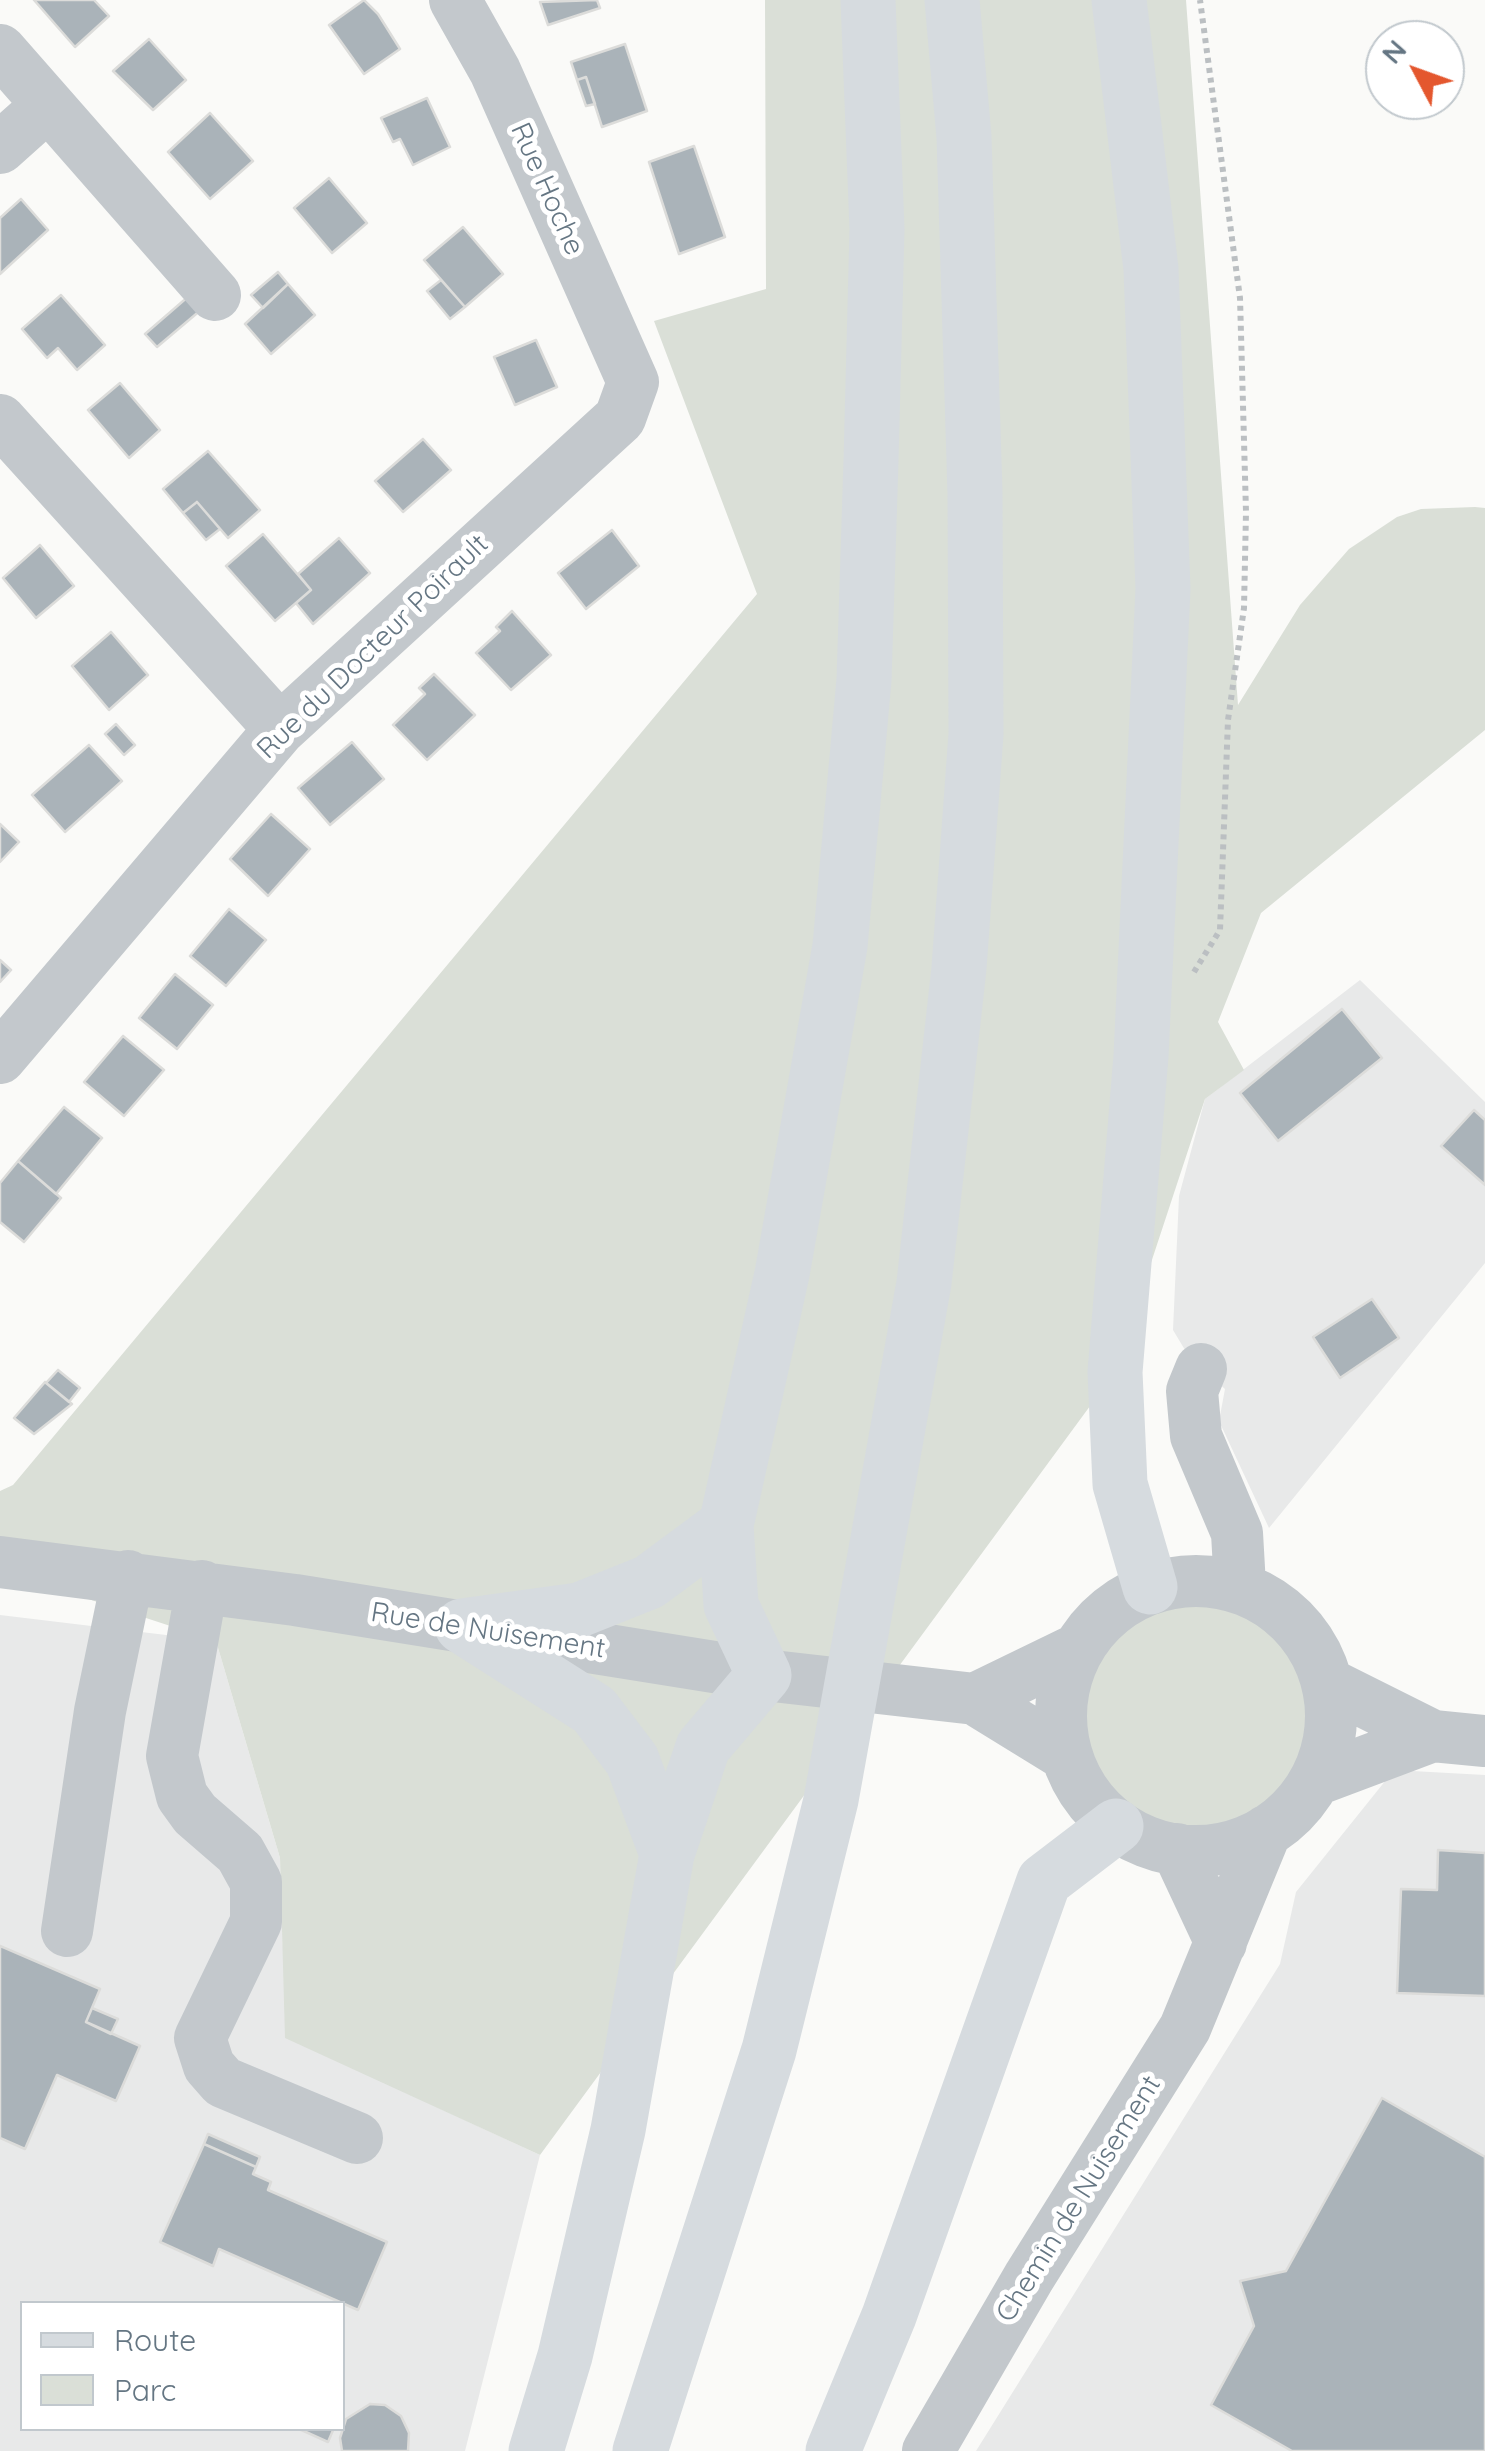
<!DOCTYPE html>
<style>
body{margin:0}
#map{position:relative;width:1485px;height:2451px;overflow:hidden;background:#fafaf8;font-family:Quicksand,sans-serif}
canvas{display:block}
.legend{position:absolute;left:20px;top:2301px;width:325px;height:130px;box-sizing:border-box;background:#fff;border:2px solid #c1c8cd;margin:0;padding:12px 18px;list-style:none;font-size:30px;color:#657683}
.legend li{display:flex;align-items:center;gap:20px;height:50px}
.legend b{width:50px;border:2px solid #c1c8cd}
.north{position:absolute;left:1365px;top:20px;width:100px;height:100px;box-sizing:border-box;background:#fff;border:2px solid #c1c8cd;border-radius:50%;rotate:311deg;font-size:28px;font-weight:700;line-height:40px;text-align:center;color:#657683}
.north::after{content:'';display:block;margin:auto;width:35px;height:45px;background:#e4572e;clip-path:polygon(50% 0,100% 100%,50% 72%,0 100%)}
</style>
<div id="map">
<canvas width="1485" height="2451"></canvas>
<ul class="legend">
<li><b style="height:12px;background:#d6dbdf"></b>Route</li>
<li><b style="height:28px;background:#dadfd7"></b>Parc</li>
</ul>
<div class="north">N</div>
</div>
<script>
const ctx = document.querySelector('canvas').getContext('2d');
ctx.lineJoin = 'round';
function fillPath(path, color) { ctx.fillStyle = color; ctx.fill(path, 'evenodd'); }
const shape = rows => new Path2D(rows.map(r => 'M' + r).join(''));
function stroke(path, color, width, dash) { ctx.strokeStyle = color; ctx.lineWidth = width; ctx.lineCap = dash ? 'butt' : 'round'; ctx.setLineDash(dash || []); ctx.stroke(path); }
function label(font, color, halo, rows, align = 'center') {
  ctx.font = font + ' Quicksand,sans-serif'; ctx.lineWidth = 10; ctx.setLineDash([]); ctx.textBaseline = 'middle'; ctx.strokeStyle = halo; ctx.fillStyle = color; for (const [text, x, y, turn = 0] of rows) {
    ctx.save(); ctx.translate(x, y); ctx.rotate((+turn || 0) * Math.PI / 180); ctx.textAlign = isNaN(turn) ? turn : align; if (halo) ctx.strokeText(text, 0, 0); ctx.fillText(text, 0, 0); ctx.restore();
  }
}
const built = shape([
 [1360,980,1485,1102,1485,1263,1269,1528,1219,1421,1225,1389,1191,1360,1173,1330,1179,1196,1205,1099],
 [0,1615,216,1641,280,1858,286,2037,540,2155,465,2451,0,2451],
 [22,2304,342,2304,342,2428,22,2428],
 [1394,1770,1485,1775,1485,2451,976,2451,1280,1964,1296,1892]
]);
const green = shape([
 [765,0,1186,0,1238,705,1300,605,1349,549,1397,517,1421,509,1475,507,1485,508,1485,730,1261,913,1218,1022,1244,1070,1205,1099,1115,1372,540,2155,285,2038,280,1858,216,1641,0,1570,0,1491,13,1485,757,594,654,321,766,289],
 '1075 1712a118 118 0 1 1 236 0a118 118 0 1 1-236 0Z'
]);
const building = shape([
 [34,0,94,0,109,16,75,47,34,0],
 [364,0,378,14,400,49,364,74,329,25,364,0],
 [597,0,600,8,548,25,540,2,597,0],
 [149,39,186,80,153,110,113,71,149,39],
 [625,44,647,111,602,127,586,77,577,80,571,62,625,44],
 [586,77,595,104,586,106,577,80,586,77],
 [427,98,450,147,413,165,400,139,393,142,381,118,427,98],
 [210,113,253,161,210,199,168,152,210,113],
 [694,146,725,237,679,254,649,162,694,146],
 [329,178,367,223,332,253,294,208,329,178],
 [21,199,48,230,0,274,0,218,21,199],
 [463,227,503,274,465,307,424,260,463,227],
 [278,272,288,284,263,308,251,295,278,272],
 [441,280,465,307,450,319,427,291,441,280],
 [288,284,315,315,271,354,245,324,288,284],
 [61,295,105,345,77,370,58,348,47,358,22,329,61,295],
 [190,295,202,309,157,347,145,334,190,295],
 [536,340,557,387,515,405,494,357,536,340],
 [120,383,160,430,129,458,88,410,120,383],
 [423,439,451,470,403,512,375,481,423,439],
 [208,451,260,510,228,538,197,502,183,513,163,489,208,451],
 [197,502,220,529,206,540,183,513,197,502],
 [612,530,639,566,586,609,558,573,612,530],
 [263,534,311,590,275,621,226,566,263,534],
 [339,538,370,573,313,624,296,603,311,590,298,574,339,538],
 [40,545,74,586,36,618,3,578,40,545],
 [512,611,551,655,511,690,476,653,500,631,496,627,512,611],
 [111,632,148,675,109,710,72,666,111,632],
 [434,674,475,715,427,760,393,725,425,694,419,688,434,674],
 [116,724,135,745,124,755,105,734,116,724],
 [352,742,384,779,330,825,298,788,352,742],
 [89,745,122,781,65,832,32,795,89,745],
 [271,814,310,849,268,896,230,859,271,814],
 [0,824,19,842,0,862,0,824],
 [229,909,266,940,226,986,190,956,229,909],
 [0,960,11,970,0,982,0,960],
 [175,974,213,1005,177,1049,139,1018,175,974],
 [1342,1009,1382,1058,1278,1141,1240,1093,1342,1009],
 [123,1036,164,1070,124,1116,84,1082,123,1036],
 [64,1107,102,1138,56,1194,18,1161,64,1107],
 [1474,1110,1485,1120,1485,1185,1441,1146,1474,1110],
 [18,1161,61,1198,24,1242,0,1222,0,1183,18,1161],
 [1372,1299,1399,1338,1340,1378,1313,1337,1372,1299],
 [58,1370,80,1388,69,1402,46,1383,58,1370],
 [45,1382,72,1404,34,1434,14,1418,45,1382],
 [1438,1850,1485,1853,1485,1996,1397,1993,1401,1889,1437,1890,1438,1850],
 [0,1946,100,1989,86,2022,140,2046,116,2101,57,2075,25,2149,0,2138,0,1946],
 [92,2008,118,2019,111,2034,86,2022,92,2008],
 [1382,2098,1485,2157,1485,2451,1292,2451,1211,2405,1254,2326,1240,2281,1286,2271,1382,2098],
 [208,2134,260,2157,256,2167,204,2144,208,2134],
 [204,2144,256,2167,253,2174,271,2182,268,2190,387,2242,358,2310,219,2249,213,2266,160,2242,204,2144],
 [370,2404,385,2405,401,2416,409,2433,408,2451,342,2451,340,2438,346,2419,370,2404],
 [297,2428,334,2428,328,2442,297,2428]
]);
const path = shape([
 [1194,972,1220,930,1228,720,1244,608,1246,512,1240,298,1200,0]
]);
const minor = shape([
 [0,50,215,295],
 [0,148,48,105],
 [0,420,280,729],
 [0,1058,280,729,620,418,633,382,495,71,455,0],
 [1201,1369,1192,1391,1196,1436,1237,1533,1240,1586],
 [0,1562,295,1600,764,1675,975,1699,1066,1755],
 '1061 1716a135 135 0 1 1 270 0a135 135 0 1 1-270 0Z',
 [202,1586,172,1756,182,1796,195,1814,240,1853,256,1882,256,1922,200,2038,209,2066,223,2082,357,2138],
 [1329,1684,1433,1736,1485,1741],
 [975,1699,1076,1650],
 [1316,1780,1433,1736],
 [1177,1849,1221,1943],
 [67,1931,100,1711,128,1576],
 [928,2451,1029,2277,1185,2028,1266,1831]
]);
const major = shape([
 [1119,0,1151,269,1163,589,1141,1056,1115,1372,1120,1484,1150,1587],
 [462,1626,594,1710,632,1760,667,1854],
 [462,1626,579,1610,649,1582,726,1525],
 [536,2451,565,2356,618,2130,667,1854,703,1747,764,1675,731,1605,726,1525,782,1274,840,946,864,680,871,461,877,229,868,0],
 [640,2451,769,2050,831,1800,924,1283,959,968,976,734,975,493,964,137,952,0],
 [833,2451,889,2316,1044,1881,1116,1826]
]);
const streetNames = [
 ["Rue Hoche",547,189,66],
 ["Rue du Docteur Poirault",373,647,-44],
 ["Rue de Nuisement",488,1631,9],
 ["Chemin de Nuisement",1079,2199,-58]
];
fillPath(built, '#e8e9e9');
fillPath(green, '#dadfd7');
fillPath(building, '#aab3b9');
stroke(building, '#dcdcda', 2.5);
stroke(path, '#bbbfc2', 6, [5, 5]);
stroke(minor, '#c3c8cc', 52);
stroke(major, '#d6dbdf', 55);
label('28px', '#657683', '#fff', streetNames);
</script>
